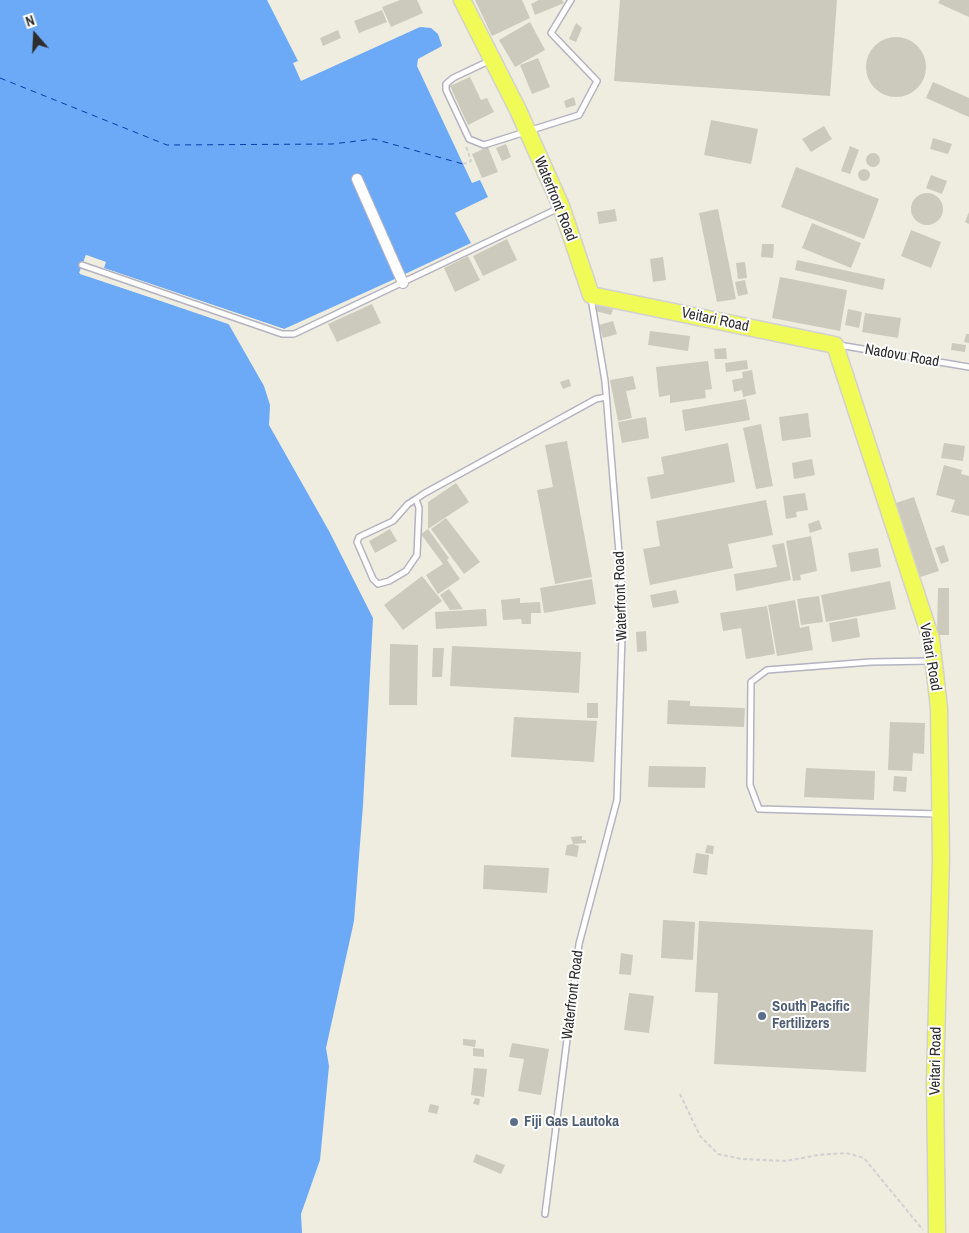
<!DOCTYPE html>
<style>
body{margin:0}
#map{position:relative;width:969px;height:1233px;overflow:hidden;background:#efeddf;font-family:"Archivo Narrow",sans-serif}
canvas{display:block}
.north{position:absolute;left:10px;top:10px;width:50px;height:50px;-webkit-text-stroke:4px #fff;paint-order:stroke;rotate:341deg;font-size:14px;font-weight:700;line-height:20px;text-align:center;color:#2d2d2d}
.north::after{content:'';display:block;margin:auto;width:18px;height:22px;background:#2d2d2d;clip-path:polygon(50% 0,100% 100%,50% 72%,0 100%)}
</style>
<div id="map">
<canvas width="969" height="1233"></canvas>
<div class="north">N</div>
</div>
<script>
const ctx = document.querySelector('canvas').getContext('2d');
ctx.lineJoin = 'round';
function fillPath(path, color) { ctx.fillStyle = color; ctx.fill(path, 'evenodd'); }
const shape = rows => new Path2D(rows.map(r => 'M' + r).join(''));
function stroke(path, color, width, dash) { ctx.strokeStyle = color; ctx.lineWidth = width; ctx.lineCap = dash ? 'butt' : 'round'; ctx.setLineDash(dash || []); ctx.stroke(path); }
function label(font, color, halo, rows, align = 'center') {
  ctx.font = font + ' "Archivo Narrow",sans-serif'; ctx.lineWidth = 4; ctx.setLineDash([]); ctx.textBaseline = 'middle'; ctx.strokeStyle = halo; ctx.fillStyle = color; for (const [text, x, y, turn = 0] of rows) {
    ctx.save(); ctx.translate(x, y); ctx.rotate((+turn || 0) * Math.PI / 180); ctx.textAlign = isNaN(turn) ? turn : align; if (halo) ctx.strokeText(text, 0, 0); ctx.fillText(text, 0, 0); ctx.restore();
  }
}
const water = shape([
 [0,0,267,0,298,61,293,63,301,81,420,27,431,28,438,34,442,46,418,59,417,66,472,183,480,180,488,197,455,213,471,243,405,274,362,178,397,278,284,329,103,268,105,262,86,255,80,274,228,323,264,386,270,405,269,425,329,531,373,618,363,805,354,921,326,1048,329,1066,320,1160,301,1214,302,1233,0,1233]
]);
const pier = shape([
 [86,255,106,262,104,268,284,329,283,331,101,269,102,263,87,258,82,272,228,321,231,325,79,273]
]);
const ferry = shape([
 [0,78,167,145,332,144,374,139,463,164]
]);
const building = shape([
 [400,0,417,0,423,13,391,27,382,7],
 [475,0,522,0,530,18,492,36],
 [539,0,562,0,564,3,535,15,531,4],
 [620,0,837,0,830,96,614,81],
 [940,0,969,0,969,17,938,3],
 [382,10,387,22,359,33,354,21],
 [530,22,545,50,515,67,499,40],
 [576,23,582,28,576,42,569,39],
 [338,30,341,38,323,46,320,38],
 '866 67a30 30 0 1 1 60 0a30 30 0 1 1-60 0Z',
 [538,58,550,87,532,94,520,65],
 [470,77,481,100,487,98,494,112,468,125,450,86],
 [933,82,969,98,969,117,926,98],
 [574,97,576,105,566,108,564,101],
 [711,120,758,129,751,164,704,155],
 [824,126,832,139,811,152,802,139],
 [933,138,952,144,948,154,930,149],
 [506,144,511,157,502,161,496,148],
 [850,146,859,150,850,174,841,171],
 [488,147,498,172,482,178,472,154],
 '866 160a7 7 0 1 1 14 0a7 7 0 1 1-14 0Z',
 [796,167,879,199,864,239,781,207],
 '858 175a6 6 0 1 1 12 0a6 6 0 1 1-12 0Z',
 [931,175,947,181,942,194,926,188],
 '911 209a16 16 0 1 1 32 0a16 16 0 1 1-32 0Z',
 [615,209,617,221,599,224,597,212],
 [718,209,736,299,717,302,699,213],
 [969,212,969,224,965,222],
 [812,223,861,243,851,268,802,248],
 [911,230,941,242,931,268,901,256],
 [507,239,517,260,483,276,473,256],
 [762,244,774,244,773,258,761,257],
 [468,256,480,280,455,292,444,268],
 [663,257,666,280,653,282,650,259],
 [797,260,885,279,883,290,795,270],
 [745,262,747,278,738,279,736,263],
 [780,277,847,290,840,331,772,318],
 [745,280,748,294,738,296,735,282],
 [372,304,381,323,337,342,328,324],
 [597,305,613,309,611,315,595,311],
 [848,309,862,312,859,328,845,325],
 [865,313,901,318,898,338,862,332],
 [613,321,617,334,603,338,599,325],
 [650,331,690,336,688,351,648,345],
 [966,334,969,334,969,343,964,342],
 [952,343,966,345,965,352,951,350],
 [726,348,727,359,715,359,714,349],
 [747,360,748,369,726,372,725,363],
 [708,361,712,389,705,390,706,398,670,403,670,395,659,397,656,367],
 [752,370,756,394,743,397,742,390,734,392,732,380,743,378,742,372],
 [633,376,636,389,626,391,632,418,618,421,610,380],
 [569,379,571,386,563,389,560,382],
 [746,399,750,420,685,431,682,410],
 [808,413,811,437,782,441,779,417],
 [646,417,649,438,622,443,618,422],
 [761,424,773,486,756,489,743,428],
 [567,441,592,577,555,584,537,490,553,487,545,445],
 [728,443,735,482,651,499,647,477,664,474,661,457],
 [944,443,965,446,963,461,941,458],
 [812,459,815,475,794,479,792,463],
 [944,465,962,470,961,474,969,476,969,516,951,512,955,500,936,495],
 [456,483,469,502,428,529,449,558,447,560,460,579,438,594,426,575,443,564,421,534,428,529,428,502],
 [805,493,808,510,796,512,797,517,786,519,783,496],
 [914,497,939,571,917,578,893,504],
 [766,500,773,535,728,544,733,568,650,585,643,549,660,546,656,521],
 [446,518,480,562,464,574,431,529],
 [819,520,822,529,810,533,808,524],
 [390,529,397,541,375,553,369,541],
 [811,536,817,571,800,575,801,580,793,581,786,541],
 [784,543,791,580,736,591,734,574,777,567,772,545],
 [944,545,949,561,941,564,935,548],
 [878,548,881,567,851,572,848,553],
 [422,576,442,601,403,630,384,605],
 [592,579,596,604,544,613,540,588],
 [890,581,896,609,826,622,821,595],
 [938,588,949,588,949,635,937,635],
 [449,589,463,609,450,610,440,595],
 [676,590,679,603,653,608,650,595],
 [819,596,823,622,801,625,797,599],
 [520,598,520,603,540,602,541,613,531,613,531,624,522,624,521,619,503,620,501,600],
 [795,600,800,628,809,626,813,650,777,656,768,605],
 [767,606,775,654,746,659,741,628,723,631,720,613],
 [486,609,487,626,436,629,435,612],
 [857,618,860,637,832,642,829,623],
 [646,631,647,651,637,652,636,632],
 [390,644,418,645,417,705,389,705],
 [452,646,581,652,579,693,450,686],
 [433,648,444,648,442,677,432,677],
 [668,700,690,701,690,706,745,708,744,727,667,724],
 [587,703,598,703,598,718,587,718],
 [514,717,597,721,594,762,511,757],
 [890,722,925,723,924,754,913,753,912,771,888,770],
 [649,766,706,767,705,788,648,787],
 [806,768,875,771,874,800,804,797],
 [894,776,907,777,906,792,893,791],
 [582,836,582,840,586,840,586,843,573,844,579,846,577,857,565,855,567,845,573,844,571,837],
 [707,845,714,846,713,854,705,853],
 [696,853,709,855,707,875,693,873],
 [484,865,549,868,547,893,483,889],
 [663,920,695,922,693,960,661,958],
 [699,921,873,930,866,1072,714,1064,718,993,695,992],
 [621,953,633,955,631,975,619,974],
 [629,993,654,996,649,1033,624,1030],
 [463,1039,476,1040,475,1047,463,1045],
 [512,1043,549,1049,541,1095,518,1091,524,1059,509,1057],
 [473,1048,484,1049,484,1057,473,1056],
 [474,1068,487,1069,484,1097,471,1095],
 [475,1098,480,1099,479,1105,473,1104],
 [430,1104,439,1106,437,1114,428,1112],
 [476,1154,505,1165,501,1174,473,1162]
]);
const path = shape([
 [463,164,471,161,466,146],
 [680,1094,700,1136,718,1154,742,1159,786,1161,818,1155,846,1153,864,1158,923,1230]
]);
const lane = shape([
 [491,60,453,78,446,84,446,90,469,139,484,145,579,115,597,81,551,33,571,0],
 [82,265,282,334,294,334,559,208],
 [839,345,969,367],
 [416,499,419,508,417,555,406,571,389,581,378,584,373,579,357,542,359,537,393,521,408,504,416,499,425,493,596,399,606,397],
 [930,661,871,662,767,670,751,682,750,785,759,809,939,814],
 [545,1214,579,944,617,800,623,602,605,381,591,298]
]);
const street = shape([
 [357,179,403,283]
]);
const primary = shape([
 [462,0,518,110,561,206,591,295,835,345,931,639,939,708,941,858,935,1082,937,1233]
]);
const markers = [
 [762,1016,5,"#5c6f8a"],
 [514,1122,5,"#5c6f8a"]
];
const streetNames = [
 ["Waterfront Road",555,199,68],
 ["Veitari Road",715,320,12],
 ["Nadovu Road",902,356,10],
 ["Waterfront Road",621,596,-92],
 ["Veitari Road",930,657,80],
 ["Waterfront Road",573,995,-83],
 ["Veitari Road",936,1061,-89]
];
const serviceNames = [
 ["South Pacific",772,1007],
 ["Fertilizers",772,1024],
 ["Fiji Gas Lautoka",524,1122]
];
fillPath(water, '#6ca9f7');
fillPath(pier, '#efeddf');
stroke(ferry, '#0440aa', 1, [6, 5]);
fillPath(building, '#cbcabd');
stroke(lane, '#b4b3c1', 8);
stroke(street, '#b4b3c1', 12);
stroke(primary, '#d1d1d1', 19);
stroke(path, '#d1d1d1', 2, [4, 2.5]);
stroke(lane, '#fff', 5);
stroke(street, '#fff', 10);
stroke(primary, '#f1fb58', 16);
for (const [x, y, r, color] of markers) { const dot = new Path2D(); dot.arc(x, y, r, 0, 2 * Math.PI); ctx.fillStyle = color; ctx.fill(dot); stroke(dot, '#fff', 2); }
label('15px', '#2d2d2d', '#fff', streetNames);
label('bold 15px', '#4e5e75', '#fff', serviceNames, 'left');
</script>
